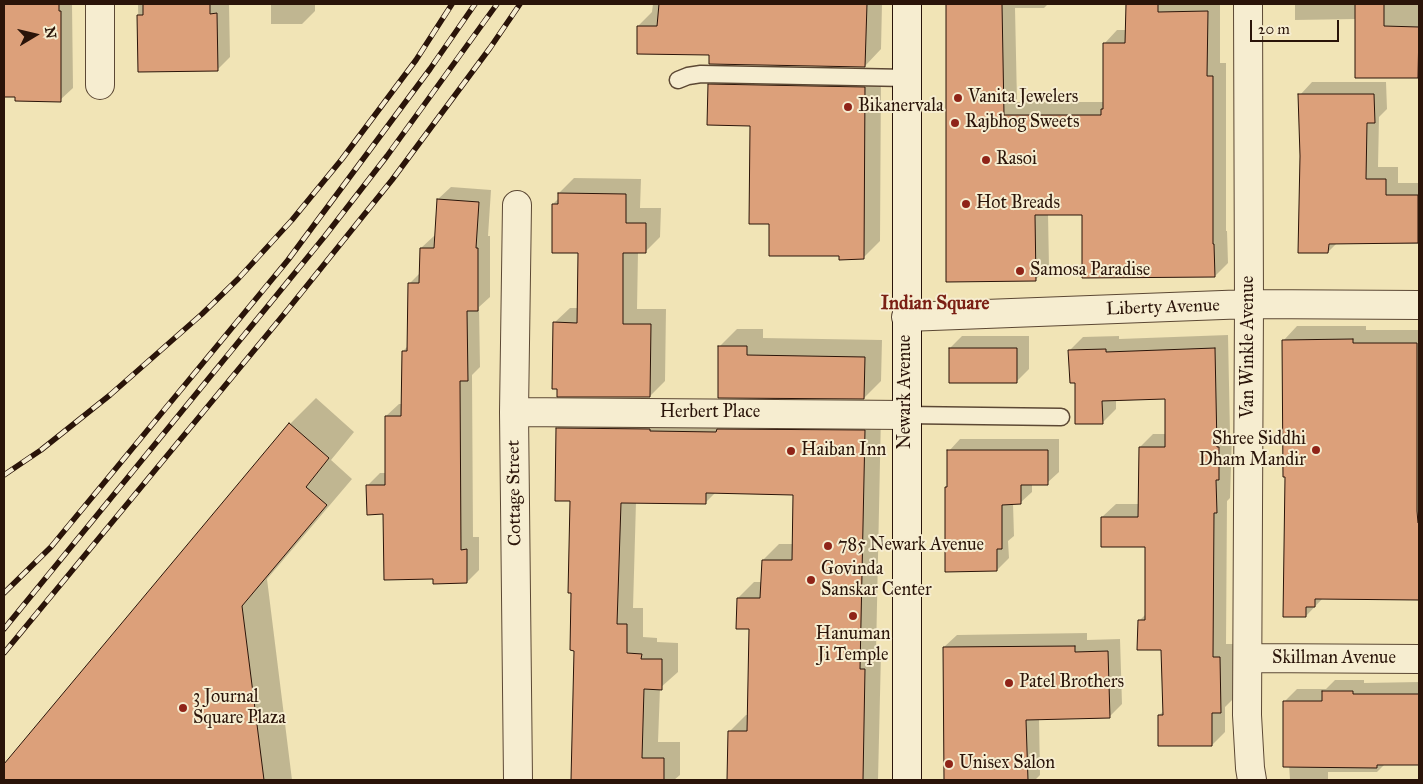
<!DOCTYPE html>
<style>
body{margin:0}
#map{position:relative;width:1423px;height:784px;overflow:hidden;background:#f1e4b6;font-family:"IM FELL Great Primer",serif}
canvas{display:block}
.frame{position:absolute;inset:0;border:5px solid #2a1409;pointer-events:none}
.north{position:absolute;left:10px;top:10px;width:50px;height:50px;-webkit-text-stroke:4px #f6edd0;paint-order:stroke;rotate:81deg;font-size:14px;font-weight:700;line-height:20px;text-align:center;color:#2a1409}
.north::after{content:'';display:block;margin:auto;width:18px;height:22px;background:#2a1409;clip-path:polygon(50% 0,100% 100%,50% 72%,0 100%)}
.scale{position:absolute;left:1250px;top:20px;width:89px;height:22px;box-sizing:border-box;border:2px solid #2a1409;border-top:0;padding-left:6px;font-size:15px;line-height:18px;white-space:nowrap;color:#2a1409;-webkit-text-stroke:4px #f6edd0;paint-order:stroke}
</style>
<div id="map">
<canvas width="1423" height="784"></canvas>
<div class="frame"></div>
<div class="north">N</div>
<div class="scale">20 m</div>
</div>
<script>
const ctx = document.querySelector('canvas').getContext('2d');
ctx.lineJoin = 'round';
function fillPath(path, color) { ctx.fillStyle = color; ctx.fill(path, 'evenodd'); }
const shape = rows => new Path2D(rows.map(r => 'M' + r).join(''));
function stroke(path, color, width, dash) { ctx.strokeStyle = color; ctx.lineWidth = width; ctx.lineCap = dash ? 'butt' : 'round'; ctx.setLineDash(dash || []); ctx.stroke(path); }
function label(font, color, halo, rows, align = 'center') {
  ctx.font = font + ' "IM FELL Great Primer",serif'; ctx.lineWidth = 4; ctx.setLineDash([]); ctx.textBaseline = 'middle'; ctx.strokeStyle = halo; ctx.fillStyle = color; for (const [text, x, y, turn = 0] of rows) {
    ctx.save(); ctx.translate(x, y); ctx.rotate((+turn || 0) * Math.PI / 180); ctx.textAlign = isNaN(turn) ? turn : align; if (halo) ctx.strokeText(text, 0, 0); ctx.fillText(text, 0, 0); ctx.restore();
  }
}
const shadow = shape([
 [4,4,72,4,73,88,60,100,4,96],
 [138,4,229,4,230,57,217,70,139,70],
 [271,4,315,4,315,11,302,24,271,24],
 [653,4,882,4,881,49,865,66,710,53,638,26,652,12],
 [948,4,1048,4,1044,8,1015,8,1017,102,1104,102,1104,44,1117,30,1126,30,1127,4,1220,4,1220,63,1226,63,1226,231,1227,231,1228,263,1215,276,1083,214,1048,214,1049,267,1035,280,947,280],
 [1295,4,1419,4,1419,75,1418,77,1356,19,1295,20],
 [726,68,881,71,880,241,863,258,840,255,752,125,709,85],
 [1312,82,1386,82,1387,109,1379,117,1378,167,1398,167,1398,183,1419,183,1419,244,1337,243,1328,252,1301,156,1300,95],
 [574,178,641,179,640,208,661,208,660,237,645,252,638,252,637,309,666,309,665,381,650,396,554,323,570,308,579,308,579,252,553,204,559,198,559,193],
 [451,187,491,190,488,236,490,236,490,297,479,307,480,367,472,375,473,537,479,537,479,570,467,582,434,578,384,513,368,485,380,473,387,473,386,416,399,404,402,404,403,351,408,346,409,284,421,272,421,248,434,236,436,236,438,199],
 [1297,326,1366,326,1366,330,1419,330,1419,599,1323,598,1306,616,1286,535,1284,340],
 [737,329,763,329,763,338,882,340,881,381,864,398,720,346],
 [1228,335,1230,434,1232,434,1230,498,1227,501,1226,644,1233,644,1234,698,1225,707,1225,732,1212,745,1159,715,1164,711,1163,649,1139,621,1146,614,1147,546,1102,517,1116,504,1140,504,1140,447,1153,434,1166,434,1166,397,1116,399,1116,409,1103,422,1076,381,1070,350,1083,337,1119,336,1119,339],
 [962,336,1029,336,1029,369,1016,382,950,348],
 [316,398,354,432,331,460,352,479,267,579,292,780,4,780,4,766,290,424],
 [574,412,881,414,876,653,881,653,878,780,736,780,729,732,746,715,748,715,750,628,738,598,754,582,762,582,763,560,779,544,793,544,794,494,716,492,705,503,636,502,633,608,643,608,643,637,657,638,657,642,678,643,678,672,660,688,658,742,680,742,680,775,674,780,573,780,575,649,571,500,557,428],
 [960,439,1059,439,1059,472,1047,483,1032,483,1032,492,1020,503,1013,503,1014,536,1008,541,1009,558,997,570,946,487,949,485,949,451],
 [1087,633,1087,640,1120,639,1122,704,1109,717,1039,718,1040,775,1035,780,945,780,944,647,957,635],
 [1335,680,1364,680,1364,683,1419,682,1419,763,1385,764,1377,772,1328,772,1328,780,1290,780,1285,701,1297,689,1326,689]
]);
const building = shape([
 [4,4,59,4,59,11,61,11,61,102,15,101,15,97,4,97,4,4],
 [143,4,210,4,210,14,217,13,218,71,138,72,137,15,143,15,143,4],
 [659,4,867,4,865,67,709,64,709,55,637,54,637,26,657,26,659,4],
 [946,4,1002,4,1004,115,1101,115,1101,109,1103,109,1103,43,1125,43,1126,4,1158,4,1158,12,1208,11,1207,76,1213,76,1213,244,1214,244,1215,277,1082,278,1082,215,1035,215,1036,281,946,282,946,4],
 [1355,4,1384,4,1384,26,1419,27,1418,78,1355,78,1355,4],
 [708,84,865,87,864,259,839,260,839,256,769,256,769,224,749,224,750,126,707,125,708,84],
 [1298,94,1374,94,1375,123,1367,123,1366,179,1386,179,1386,195,1418,195,1418,243,1329,244,1328,253,1298,253,1300,156,1298,94],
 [558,193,626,194,626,223,646,223,646,253,623,253,623,324,651,324,650,397,557,397,557,389,552,389,553,322,577,323,578,253,552,253,552,204,558,204,558,193],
 [437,199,479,202,476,248,478,248,478,311,467,311,468,381,460,381,461,550,467,549,467,583,433,584,433,579,384,580,383,514,367,515,366,485,385,485,385,416,401,416,402,351,407,351,408,283,419,283,420,248,434,248,437,199],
 [1353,339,1353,343,1417,343,1417,511,1418,523,1419,523,1419,600,1315,599,1315,607,1306,607,1306,617,1283,617,1285,477,1283,477,1282,340,1353,339],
 [718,346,747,346,747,355,865,357,864,399,718,398,718,346],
 [949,348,1017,348,1017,383,949,383,949,348],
 [1215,348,1217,447,1219,447,1219,480,1216,480,1217,513,1214,513,1213,657,1220,657,1221,713,1212,713,1212,746,1158,746,1158,715,1163,715,1161,650,1137,650,1138,620,1145,620,1145,547,1101,547,1101,517,1138,517,1139,447,1165,447,1165,399,1102,401,1103,424,1075,424,1075,383,1070,383,1068,350,1106,349,1106,352,1215,348],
 [289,423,329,458,306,487,327,505,242,606,264,780,4,780,4,764,289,423],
 [556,428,650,429,650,431,716,432,717,429,865,430,860,669,865,669,863,780,727,780,728,731,747,731,749,629,736,629,737,598,760,598,762,560,792,560,793,495,706,493,706,504,621,503,617,624,627,624,627,653,642,654,641,659,662,659,662,690,644,689,642,758,664,758,664,780,571,780,574,651,570,650,571,593,568,593,570,501,555,501,556,428],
 [947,450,1048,450,1048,485,1021,485,1021,504,1002,505,1002,549,997,549,997,571,945,572,945,487,947,487,947,450],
 [1075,646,1075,652,1108,651,1110,718,1026,720,1028,780,944,780,943,647,1075,646],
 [1322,691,1353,691,1353,694,1419,694,1419,765,1377,765,1377,768,1283,767,1283,701,1322,701,1322,691]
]);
const lane = shape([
 [678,80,688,76,701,74,907,78],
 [905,415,1061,417]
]);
const street = shape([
 [1248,4,1249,304,1247,715,1250,768,1252,780],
 [100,85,100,4],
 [517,205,514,412,518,780],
 [906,317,1249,304,1419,305],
 [514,412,905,415],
 [1249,658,1419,659]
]);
const secondary = shape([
 [907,780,907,4]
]);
const rail = shape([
 [4,475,41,450,110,395,202,314,238,279,292,220,342,159,416,60,452,4],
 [4,593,51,547,288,260,430,69,475,4],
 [4,629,325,236,387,156,497,4],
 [4,653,285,313,392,180,490,48,520,4]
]);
const markers = [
 [958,98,5,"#8f2418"],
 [848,107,5,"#8f2418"],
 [955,123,5,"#8f2418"],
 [986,160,5,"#8f2418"],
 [966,204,5,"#8f2418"],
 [1020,271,5,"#8f2418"],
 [1316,450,5,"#8f2418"],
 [791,451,5,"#8f2418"],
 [828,546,5,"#8f2418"],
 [811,580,5,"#8f2418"],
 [853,616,5,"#8f2418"],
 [1009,683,5,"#8f2418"],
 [183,708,5,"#8f2418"],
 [949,764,5,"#8f2418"]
];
const poiNames = [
 ["Vanita Jewelers",968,98],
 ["Bikanervala",858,107],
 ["Rajbhog Sweets",965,123],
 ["Rasoi",996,160],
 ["Hot Breads",976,204],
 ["Samosa Paradise",1030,271],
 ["Shree Siddhi",1306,440,"right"],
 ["Dham Mandir",1306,461,"right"],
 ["Haiban Inn",801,451],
 ["785 Newark Avenue",838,546],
 ["Govinda",821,570],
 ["Sanskar Center",821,591],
 ["Hanuman",853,635,"center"],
 ["Ji Temple",853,656,"center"],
 ["Patel Brothers",1019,683],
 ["3 Journal",193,698],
 ["Square Plaza",193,719],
 ["Unisex Salon",959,764]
];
const streetNames = [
 ["Liberty Avenue",1163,308,-2],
 ["Van Winkle Avenue",1249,347,-90],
 ["Newark Avenue",906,392,-90],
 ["Herbert Place",710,413],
 ["Cottage Street",515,493,-91],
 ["Skillman Avenue",1334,659]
];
const neighbourhoodNames = [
 ["Indian Square",935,304]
];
fillPath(shadow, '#0003');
fillPath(building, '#dca07a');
stroke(building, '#2a1409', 1);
stroke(lane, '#5c4834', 19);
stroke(street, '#5c4834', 30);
stroke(secondary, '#2a1409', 30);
stroke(lane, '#f6edd0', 16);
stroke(street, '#f6edd0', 28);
stroke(secondary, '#f6edd0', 28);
stroke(rail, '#2a1409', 5.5);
stroke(rail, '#f6edd0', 4, [11]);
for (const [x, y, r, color] of markers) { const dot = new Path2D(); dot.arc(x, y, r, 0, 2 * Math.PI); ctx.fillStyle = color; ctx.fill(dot); stroke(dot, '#f6edd0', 2); }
label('18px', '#2a1409', '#f6edd0', poiNames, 'left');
label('18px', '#2a1409', '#f6edd0', streetNames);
label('bold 19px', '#7a1f14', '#f6edd0', neighbourhoodNames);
</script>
